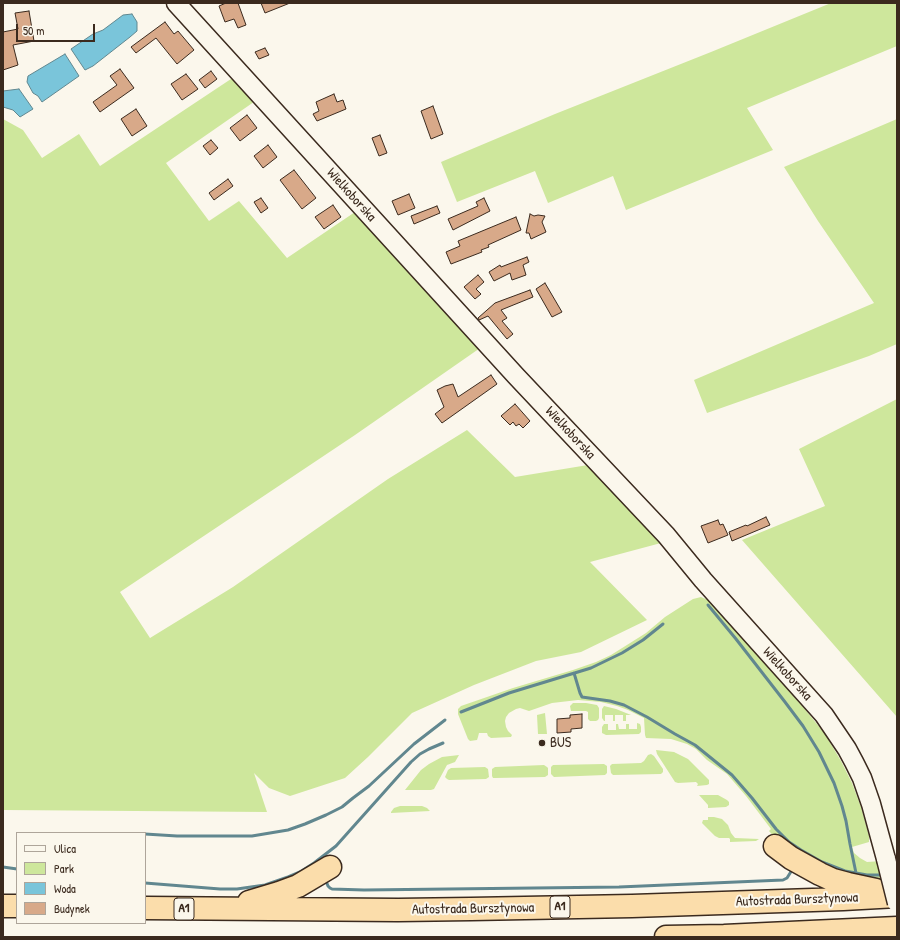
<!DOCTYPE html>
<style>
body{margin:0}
#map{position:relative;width:900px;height:940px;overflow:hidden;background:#fbf7ec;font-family:"Patrick Hand",sans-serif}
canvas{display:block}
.frame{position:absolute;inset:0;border:4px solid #3b2a1e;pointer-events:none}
.legend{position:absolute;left:16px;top:832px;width:130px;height:92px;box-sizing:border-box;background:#fbf7ec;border:1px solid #aea59a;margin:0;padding:5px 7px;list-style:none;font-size:12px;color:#3b2a1e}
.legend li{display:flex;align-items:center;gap:8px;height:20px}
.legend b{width:20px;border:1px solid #aea59a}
.scale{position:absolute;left:16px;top:24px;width:79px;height:18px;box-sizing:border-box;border:2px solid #3b2a1e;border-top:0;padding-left:5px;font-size:12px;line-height:14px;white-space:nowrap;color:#3b2a1e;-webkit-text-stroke:3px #fbf7ec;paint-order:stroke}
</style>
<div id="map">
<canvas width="900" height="940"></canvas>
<div class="frame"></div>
<ul class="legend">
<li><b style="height:5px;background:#fbf7ec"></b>Ulica</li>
<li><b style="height:11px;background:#cee79c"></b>Park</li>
<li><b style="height:11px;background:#7ac5da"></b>Woda</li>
<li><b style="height:11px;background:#d8a989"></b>Budynek</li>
</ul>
<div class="scale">50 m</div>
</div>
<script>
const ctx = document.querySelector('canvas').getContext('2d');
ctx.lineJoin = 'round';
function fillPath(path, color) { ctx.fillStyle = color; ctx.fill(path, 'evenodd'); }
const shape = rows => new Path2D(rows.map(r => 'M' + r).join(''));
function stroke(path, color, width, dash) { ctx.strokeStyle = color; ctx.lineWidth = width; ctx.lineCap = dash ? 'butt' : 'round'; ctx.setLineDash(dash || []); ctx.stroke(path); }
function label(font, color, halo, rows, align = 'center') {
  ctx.font = font + ' "Patrick Hand",sans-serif'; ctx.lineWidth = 4; ctx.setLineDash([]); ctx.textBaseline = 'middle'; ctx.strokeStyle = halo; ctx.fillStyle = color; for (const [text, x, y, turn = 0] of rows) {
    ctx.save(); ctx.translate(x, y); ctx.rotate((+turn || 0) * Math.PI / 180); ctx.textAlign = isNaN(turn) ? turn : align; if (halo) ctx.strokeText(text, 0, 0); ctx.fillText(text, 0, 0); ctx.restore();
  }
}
const green = shape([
 [831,3,897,3,897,46,747,108,773,150,626,210,613,176,548,203,535,171,457,202,441,162,555,114,711,52],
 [240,73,261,97,166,163,209,221,239,201,287,258,358,210,483,346,355,435,120,592,150,638,233,587,388,479,467,430,515,477,588,465,661,543,590,562,647,620,581,652,536,661,474,685,412,713,368,757,345,778,290,796,269,788,254,773,267,812,3,810,3,119,23,130,42,158,79,134,100,166],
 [897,119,897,344,869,356,707,413,694,380,874,303,818,221,784,167],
 [897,399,897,717,742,540,825,506,799,449],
 [701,597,708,600,804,708,825,734,841,761,852,783,861,807,869,836,869,842,852,847,854,853,860,858,867,862,897,860,897,882,876,882,838,875,776,839,769,831,771,829,746,796,727,774,707,760,696,749,687,744,671,739,646,738,645,735,644,718,628,710,617,706,601,702,578,700,552,703,529,711,520,708,516,709,509,713,506,717,505,721,506,727,508,731,512,735,511,737,491,738,488,736,487,733,479,733,478,737,477,740,470,741,468,739,458,714,458,709,461,706,513,688,573,670,596,662,611,655,646,633,665,617,693,599],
 [573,703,586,703,597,705,599,708,599,718,598,720,596,721,590,721,588,719,588,712,586,711,571,711,570,706],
 [604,706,616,709,631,715,626,715,626,721,623,721,623,715,615,715,615,721,613,721,613,715,605,715,605,721,604,721,602,718,602,709],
 [545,713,547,734,538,734,537,715],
 [637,723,640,724,641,727,641,732,639,734,606,735,602,733,602,727,604,724,608,724,608,730,616,730,616,724,618,724,619,729,626,729,626,724,629,724,629,729,637,729],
 [656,750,674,752,688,759,709,780,709,784,707,785,697,786,698,784,696,782,678,783,675,782,657,754],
 [651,754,654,756,663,769,663,772,661,774,613,775,611,773,610,766,612,764,641,763,644,761,648,755],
 [459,755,455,762,447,765,434,789,431,790,405,790,421,770,429,764,442,757],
 [604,764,607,766,607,773,605,775,554,777,551,774,551,767,553,765],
 [544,765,547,767,548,768,548,775,545,777,495,778,493,778,492,776,492,769,495,767],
 [485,767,488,769,489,777,486,779,449,780,447,779,445,777,448,770,451,768],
 [699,795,718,795,727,800,729,802,729,805,726,807,708,808,708,805],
 [400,806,422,806,427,808,430,811,391,813,391,812,394,808],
 [708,817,714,817,722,819,728,825,731,833,735,838,759,839,756,841,730,842,730,839,729,838,719,838,715,836,702,823,703,820,708,820]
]);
const water = shape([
 [132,14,137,22,137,31,130,37,93,66,85,70,71,49,93,34,103,30,123,15,132,14],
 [65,54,79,76,42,102,38,96,33,93,27,82,28,76,65,54],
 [19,89,33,109,20,117,13,110,3,107,3,91,19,89]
]);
const stream = shape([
 [708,605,736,639,785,702,803,726,819,752,834,783,842,806,846,821,850,844,856,873],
 [574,673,580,693,582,697,610,701,624,705,647,717,675,734,695,745,732,775,752,798,776,829,789,842,801,850,822,862,845,871,867,875,883,875],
 [461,712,509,693,591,668,622,653,643,640,663,624],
 [145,834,177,836,252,836,288,830,305,824,326,815,342,807,353,798,369,786,414,744,445,720],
 [3,867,17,869],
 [326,881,328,886,330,888,332,889,364,890,619,887,783,880,787,878,792,870],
 [145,883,220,889,237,889,265,885,288,877,300,872,314,863,336,846,411,762,420,754,429,749,443,743]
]);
const building = shape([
 [226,3,238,3,246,25,238,28,234,19,225,22,219,6,226,3],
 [261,3,290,3,265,13,261,3],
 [29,11,34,41,13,45,18,65,3,70,3,32,18,29,15,13,29,11],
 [165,22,174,34,178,31,194,50,177,64,156,38,136,53,131,47,165,22],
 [265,48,269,55,259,59,255,52,265,48],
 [120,69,134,88,100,112,93,102,117,85,110,76,120,69],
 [211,71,217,79,205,88,199,80,211,71],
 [186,74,198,89,182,100,171,84,186,74],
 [334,94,337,102,343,100,346,109,317,121,313,114,319,111,316,102,334,94],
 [433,106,443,134,431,139,421,111,433,106],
 [136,109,147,126,132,136,121,119,136,109],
 [247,115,257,128,240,141,230,128,247,115],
 [380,135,387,153,379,156,372,138,380,135],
 [211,140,218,148,210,155,203,146,211,140],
 [268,145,277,157,263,168,254,156,268,145],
 [294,170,316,198,302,209,280,180,294,170],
 [228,179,233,186,214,200,209,193,228,179],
 [409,194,415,208,398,215,392,201,409,194],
 [261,198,268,208,261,213,254,202,261,198],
 [484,198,490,211,453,230,448,219,478,206,476,202,484,198],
 [333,205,341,217,324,229,315,217,333,205],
 [437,206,440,213,414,224,411,216,437,206],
 [530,214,534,216,538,215,545,216,542,222,546,232,531,239,529,233,526,233,530,214],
 [516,217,521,230,488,245,489,247,481,250,482,252,451,264,446,252,460,246,458,241,516,217],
 [527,257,529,262,523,265,526,275,512,280,510,273,494,281,489,272,500,265,501,267,527,257],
 [478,275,484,282,476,289,481,294,475,299,464,287,478,275],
 [545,283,562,312,552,317,536,289,545,283],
 [530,290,533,297,501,310,507,318,502,321,513,334,507,339,488,316,479,320,478,318,495,303,530,290],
 [491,375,497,384,442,423,435,414,444,407,437,390,445,386,453,384,458,397,491,375],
 [515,404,530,421,523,428,519,424,516,426,513,422,510,425,501,416,515,404],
 [766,517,770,525,732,541,729,532,746,525,747,526,766,517],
 [718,520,720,525,723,524,728,535,708,543,701,526,718,520],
 [582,714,582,728,571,729,571,732,557,733,557,719,570,718,570,715,582,714]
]);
const secondary = shape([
 [176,3,516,376,666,535,703,580,824,715,847,749,854,762,862,778,871,804,886,859]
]);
const highway = shape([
 [775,846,791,858,820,874,833,880,848,884,876,890],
 [249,902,279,893,298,886,330,867],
 [3,906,17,906],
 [145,908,398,910,471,909,632,906,843,899,897,896],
 [666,937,724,936,897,928]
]);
const secondaryBridge = shape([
 [886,859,897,903]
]);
const markers = [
 [542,743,4,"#3b2a1e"]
];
const shields = [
 [560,907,20],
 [184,909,20]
];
const shieldNames = [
 ["A1",560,907],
 ["A1",184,909]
];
const streetNames = [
 ["Wielkoborska",351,195,48],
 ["Wielkoborska",570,433,47],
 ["Wielkoborska",787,674,48],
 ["Autostrada Bursztynowa",797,900,-2],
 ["Autostrada Bursztynowa",473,909,-1]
];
const poiNames = [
 ["BUS",550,743]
];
fillPath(green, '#cee79c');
fillPath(water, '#7ac5da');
stroke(water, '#61878f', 1);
stroke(stream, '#61878f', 3);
fillPath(building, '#d8a989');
stroke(building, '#3b2a1e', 1);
stroke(secondary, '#3b2a1e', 21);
stroke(highway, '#3b2a1e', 25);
stroke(secondary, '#fbf7ec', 18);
stroke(highway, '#fbddab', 22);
stroke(secondaryBridge, '#3b2a1e', 21, []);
stroke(secondaryBridge, '#fbf7ec', 18);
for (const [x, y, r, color] of markers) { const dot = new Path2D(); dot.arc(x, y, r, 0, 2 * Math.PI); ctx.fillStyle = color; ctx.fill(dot); stroke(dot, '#fbf7ec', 1.5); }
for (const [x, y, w] of shields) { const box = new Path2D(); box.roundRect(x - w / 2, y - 11, w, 22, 3); ctx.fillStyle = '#fbf7ec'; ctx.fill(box); stroke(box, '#3b2a1e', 1); }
label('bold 13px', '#3b2a1e', null, shieldNames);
label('14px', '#3b2a1e', '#fbf7ec', streetNames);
label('14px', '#3b2a1e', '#fbf7ec', poiNames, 'left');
</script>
